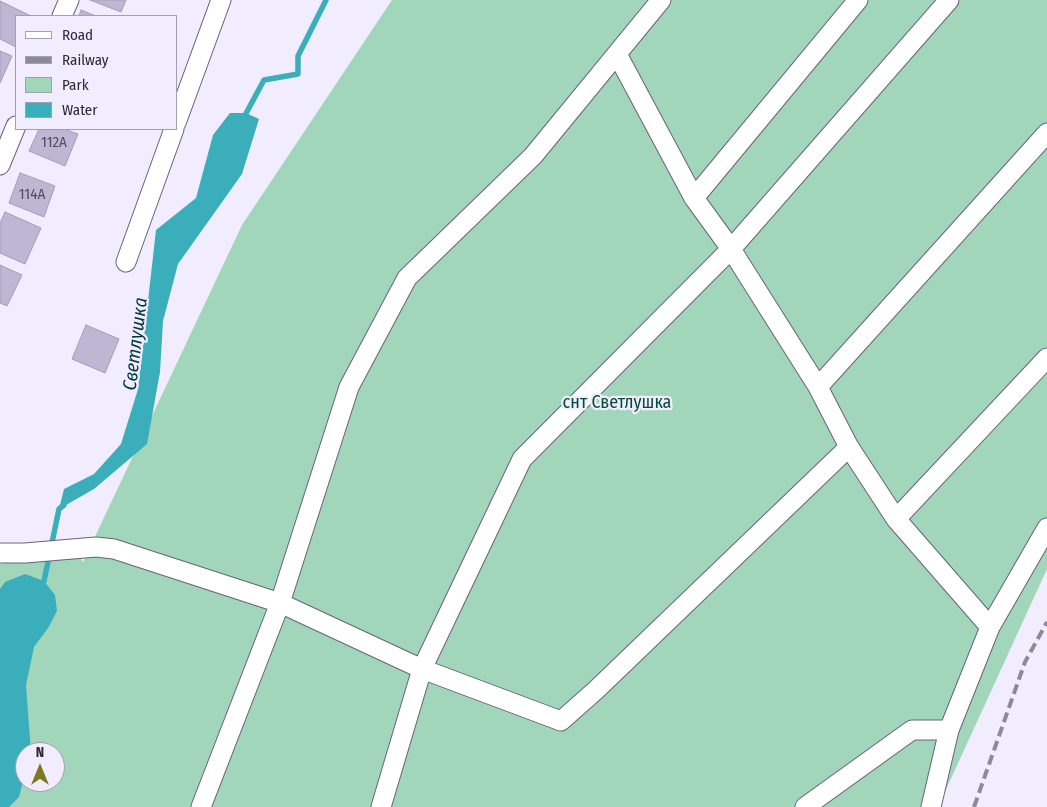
<!DOCTYPE html>
<meta charset="utf-8">
<style>
body{margin:0}
#map{position:relative;width:1047px;height:807px;overflow:hidden;background:#f1edff;font-family:"Fira Sans Condensed",sans-serif}
canvas{display:block}
.legend{position:absolute;left:15px;top:15px;width:162px;height:115px;box-sizing:border-box;background:#f1edff;border:1px solid #a29fae;margin:0;padding:6px 9px;list-style:none;font-size:15px;color:#2b2934}
.legend li{display:flex;align-items:center;gap:10px;height:25px}
.legend b{width:25px;border:1px solid #a29fae}
.north{position:absolute;left:15px;top:742px;width:50px;height:50px;box-sizing:border-box;background:#f1edff;border:1px solid #a29fae;border-radius:50%;rotate:0deg;font-size:14px;font-weight:700;line-height:20px;text-align:center;color:#2b2934}
.north::after{content:'';display:block;margin:auto;width:18px;height:22px;background:#7f781d;clip-path:polygon(50% 0,100% 100%,50% 72%,0 100%)}
</style>
<div id="map">
<canvas width="1047" height="807"></canvas>
<ul class="legend">
<li><b style="height:6px;background:#fff"></b>Road</li>
<li><b style="height:6px;background:#8c8998"></b>Railway</li>
<li><b style="height:14px;background:#a1d6bb"></b>Park</li>
<li><b style="height:14px;background:#3baebc"></b>Water</li>
</ul>
<div class="north">N</div>
</div>
<script>
const ctx = document.querySelector('canvas').getContext('2d');
ctx.lineJoin = 'round';
function fillPath(path, color) { ctx.fillStyle = color; ctx.fill(path, 'evenodd'); }
const shape = rows => new Path2D(rows.map(r => 'M' + r).join(''));
function stroke(path, color, width, dash) { ctx.strokeStyle = color; ctx.lineWidth = width; ctx.lineCap = dash ? 'butt' : 'round'; ctx.setLineDash(dash || []); ctx.stroke(path); }
function label(font, color, halo, rows, align = 'center') {
  ctx.font = font + ' "Fira Sans Condensed",sans-serif'; ctx.lineWidth = 4.5; ctx.setLineDash([]); ctx.textBaseline = 'middle'; ctx.strokeStyle = halo; ctx.fillStyle = color; for (const [text, x, y, turn = 0] of rows) {
    ctx.save(); ctx.translate(x, y); ctx.rotate((+turn || 0) * Math.PI / 180); ctx.textAlign = isNaN(turn) ? turn : align; if (halo) ctx.strokeText(text, 0, 0); ctx.fillText(text, 0, 0); ctx.restore();
  }
}
const green = shape([
 [392,0,1047,0,1047,569,938,807,0,807,0,564,50,553,76,551,83,562,242,225],
 [25,752,55,752,55,782,25,782]
]);
const water = shape([
 [230,113,246,113,259,119,242,174,178,264,163,321,160,372,147,444,94,489,59,509,64,489,94,474,121,444,138,389,156,230,196,198,213,135],
 [25,574,44,581,55,595,57,611,48,628,34,647,26,685,31,752,25,752,25,774,19,797,9,807,0,807,0,589,5,582]
]);
const stream = shape([
 [243,119,264,80,298,74,298,56,326,0],
 [41,585,44,581,59,509,64,505]
]);
const building = shape([
 [90,0,126,0,121,12,90,0],
 [0,1,31,16,16,16,16,47,0,39,0,1],
 [81,10,96,16,79,16,81,10],
 [0,51,12,56,0,83,0,51],
 [39,129,64,129,78,134,65,166,29,151,39,129],
 [20,173,55,186,44,217,9,203,20,173],
 [5,212,41,228,25,264,0,253,0,223,5,212],
 [0,265,22,275,7,306,0,303,0,265],
 [86,325,119,339,105,373,72,359,86,325]
]);
const minor = shape([
 [62,16,69,0],
 [617,54,694,198,731,249,818,387,849,447,896,519,990,627],
 [176,123,221,0],
 [0,165,16,126],
 [694,198,858,0],
 [126,262,174,129],
 [818,387,1047,133],
 [896,519,1047,358],
 [0,553,25,553,96,547,114,549,280,603,422,669,561,721,596,690,849,447],
 [201,807,280,603,349,387,407,278,533,156,661,0],
 [381,807,422,669,522,459,731,249,949,0],
 [805,807,912,730,949,730],
 [931,807,949,730,990,627,1047,528]
]);
const rail = shape([
 [974,807,1025,662,1047,622]
]);
const numberNames = [
 ["112А",54,143],
 ["114А",32,195]
];
const parkNames = [
 ["снт Светлушка",617,403]
];
const waterNames = [
 ["Светлушка",136,344,-83]
];
fillPath(green, '#a1d6bb');
fillPath(water, '#3baebc');
stroke(stream, '#3baebc', 5.5);
fillPath(building, '#bdb7d3');
stroke(building, '#a39db9', 1);
stroke(minor, '#68627c', 21);
stroke(minor, '#fff', 19);
stroke(rail, '#8c8998', 4, [10, 5]);
label('15px', '#504c5c', null, numberNames);
label('18px', '#044d34', '#f1edff', parkNames);
label('italic 19px', '#01383e', '#f1edff', waterNames);
</script>
